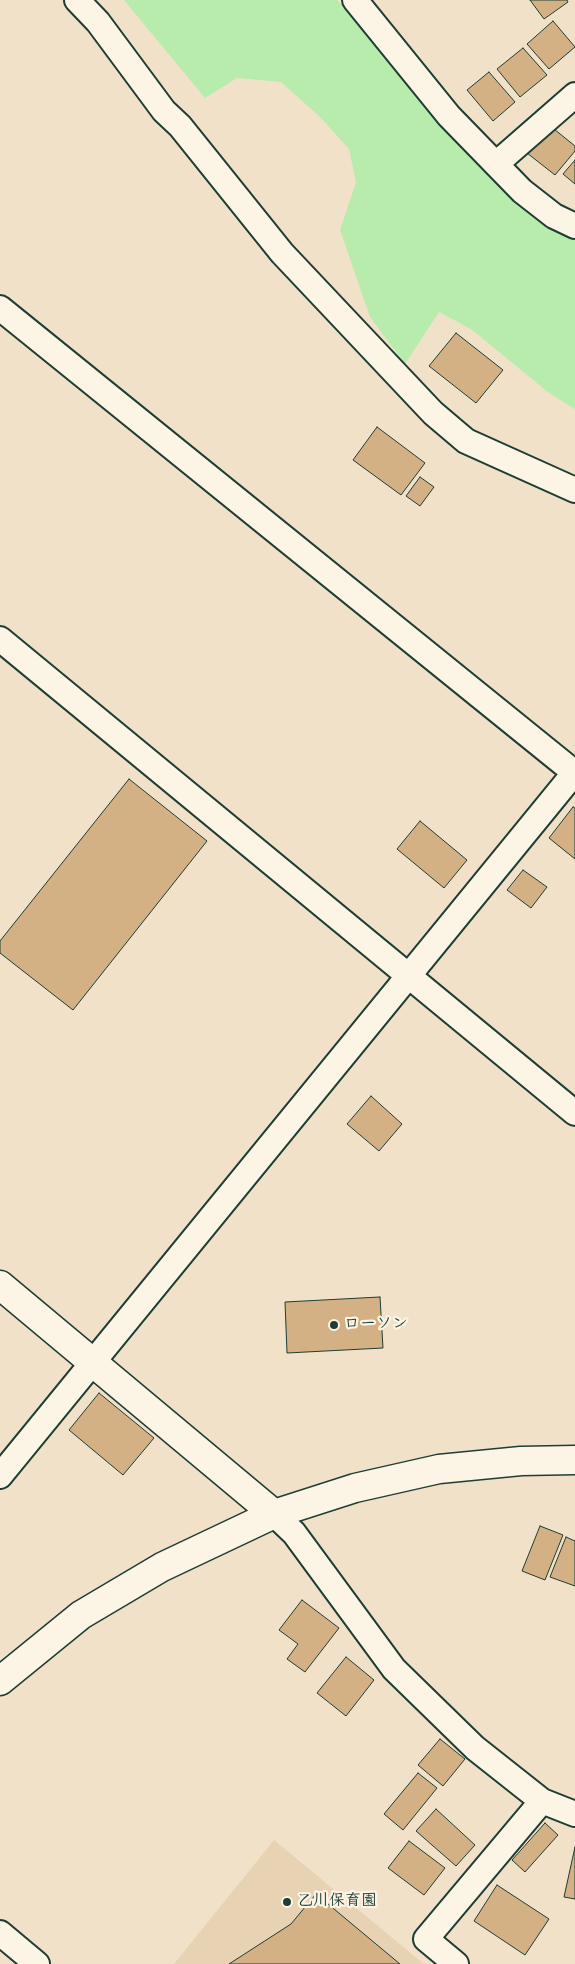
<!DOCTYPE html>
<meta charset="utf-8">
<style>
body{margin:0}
canvas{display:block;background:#f0e1c8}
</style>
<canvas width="575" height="1964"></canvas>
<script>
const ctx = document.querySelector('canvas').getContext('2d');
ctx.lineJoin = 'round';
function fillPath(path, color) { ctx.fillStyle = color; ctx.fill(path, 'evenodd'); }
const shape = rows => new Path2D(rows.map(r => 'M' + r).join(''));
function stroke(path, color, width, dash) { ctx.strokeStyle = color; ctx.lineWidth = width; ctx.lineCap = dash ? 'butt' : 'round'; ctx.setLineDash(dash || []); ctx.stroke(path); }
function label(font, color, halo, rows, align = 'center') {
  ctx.font = font + ' "Architects Daughter","Klee One",sans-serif'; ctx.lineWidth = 4.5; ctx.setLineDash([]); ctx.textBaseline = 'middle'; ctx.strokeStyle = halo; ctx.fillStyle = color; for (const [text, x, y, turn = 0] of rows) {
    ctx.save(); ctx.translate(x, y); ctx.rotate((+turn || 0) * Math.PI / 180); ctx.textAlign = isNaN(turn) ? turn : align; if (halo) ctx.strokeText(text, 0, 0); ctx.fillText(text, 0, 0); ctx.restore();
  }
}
const built = shape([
 [274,1840,424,1964,174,1964]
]);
const green = shape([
 [124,0,337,0,511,196,575,238,575,409,549,393,471,329,439,312,405,364,370,317,340,230,356,182,349,149,319,116,281,82,237,78,205,98]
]);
const building = shape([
 [530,0,567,0,568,2,544,19,530,0],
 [553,21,575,47,549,69,527,44,553,21],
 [523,48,547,75,520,97,497,69,523,48],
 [489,72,515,102,493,121,467,90,489,72],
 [549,125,575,146,575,151,555,175,527,153,549,125],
 [575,160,575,184,563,174,575,160],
 [456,333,503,370,476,403,429,366,456,333],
 [377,427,425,463,401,495,353,460,377,427],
 [420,477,434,487,420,506,406,496,420,477],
 [129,779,207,841,73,1010,0,953,0,941,129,779],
 [573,807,575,808,575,859,549,838,573,807],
 [420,821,467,860,444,888,397,849,420,821],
 [523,870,547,887,531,908,507,890,523,870],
 [371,1096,402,1124,379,1151,347,1124,371,1096],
 [380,1297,383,1348,287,1353,285,1302,380,1297],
 [99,1393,154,1438,123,1475,69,1430,99,1393],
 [540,1526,563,1535,545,1580,522,1571,540,1526],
 [566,1537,575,1541,575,1586,550,1577,566,1537],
 [302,1600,339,1628,305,1672,287,1659,298,1644,279,1630,302,1600],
 [346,1657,374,1680,346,1716,317,1693,346,1657],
 [440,1739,465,1759,443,1786,418,1765,440,1739],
 [418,1773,437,1788,403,1830,384,1814,418,1773],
 [436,1809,475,1845,456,1866,416,1831,436,1809],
 [545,1823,558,1835,525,1872,512,1860,545,1823],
 [409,1841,445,1868,424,1895,388,1868,409,1841],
 [575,1847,575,1899,564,1897,575,1847],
 [497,1885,549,1919,525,1955,474,1921,497,1885],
 [316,1894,400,1964,229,1964,291,1924,316,1894]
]);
const street = shape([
 [77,0,98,22,164,111,180,126,282,253,433,413,466,441,575,490],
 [355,0,449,116,522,191,554,216,575,226],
 [496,164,575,95],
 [0,308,575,773],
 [0,639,575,1113],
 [0,1476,575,772],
 [274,1514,294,1533,394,1669,475,1748,542,1801,575,1814],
 [0,1933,37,1964],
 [456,1964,426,1939,542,1801]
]);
const secondary = shape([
 [0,1285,274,1514],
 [0,1681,81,1615,162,1567,274,1514,355,1488,439,1469,521,1461,575,1460]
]);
const markers = [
 [334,1325,5,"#1f3d34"],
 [287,1902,5,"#1f3d34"]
];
const poiNames = [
 ["ローソン",344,1325],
 ["乙川保育園",297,1902]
];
fillPath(built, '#e7d3b4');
fillPath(green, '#b8ecac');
fillPath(building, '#d3b185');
stroke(building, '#1f3d34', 1);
stroke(street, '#1f3d34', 28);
stroke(secondary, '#1f3d34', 31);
stroke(street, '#fcf5e5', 24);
stroke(secondary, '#fcf5e5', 28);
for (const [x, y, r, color] of markers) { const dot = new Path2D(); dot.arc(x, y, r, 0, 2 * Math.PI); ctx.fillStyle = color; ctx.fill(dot); stroke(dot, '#fcf5e5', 2); }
label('bold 16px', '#1f3d34', '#fcf5e5', poiNames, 'left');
</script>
